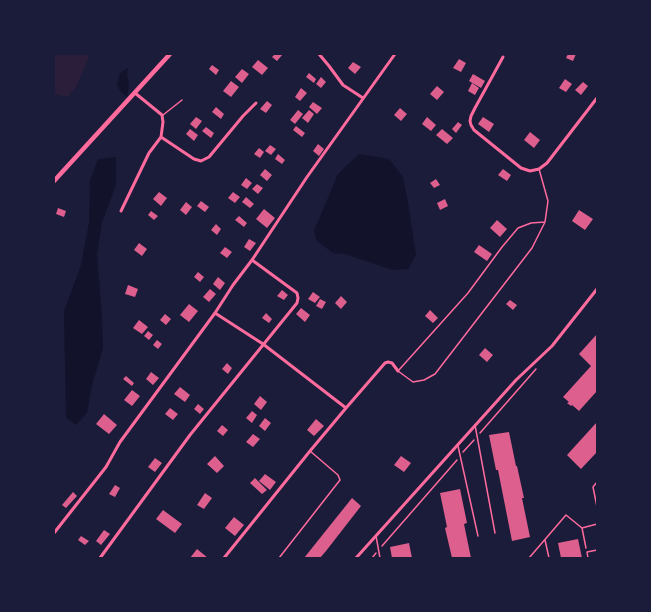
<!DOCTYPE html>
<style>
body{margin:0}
#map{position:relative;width:651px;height:612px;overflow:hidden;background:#1b1b3a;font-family:Raleway,sans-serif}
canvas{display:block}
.frame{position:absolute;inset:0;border:55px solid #1b1b3a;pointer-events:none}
</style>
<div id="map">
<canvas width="651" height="612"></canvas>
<div class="frame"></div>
</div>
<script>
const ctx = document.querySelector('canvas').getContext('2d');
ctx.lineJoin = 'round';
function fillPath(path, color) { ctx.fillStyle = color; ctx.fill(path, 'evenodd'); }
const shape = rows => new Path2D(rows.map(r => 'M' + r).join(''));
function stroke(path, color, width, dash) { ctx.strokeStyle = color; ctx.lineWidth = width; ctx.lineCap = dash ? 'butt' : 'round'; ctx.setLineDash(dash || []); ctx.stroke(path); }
const green = shape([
 [54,54,87,54,89,57,77,85,68,97,54,94]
]);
const water = shape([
 [128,68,127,75,129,85,127,97,120,91,117,84,120,73],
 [359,154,389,159,403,177,408,203,416,255,408,269,393,270,345,254,333,253,317,241,314,231,338,174],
 [116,157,116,185,102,222,97,255,102,316,103,348,92,385,87,413,76,425,66,418,64,311,81,265,89,223,90,180,98,159]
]);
const building = shape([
 [275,54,283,54,277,61,272,57],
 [568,54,576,54,573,61,566,58],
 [459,59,466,63,461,72,453,68],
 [258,60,268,68,262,75,252,67],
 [353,62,361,67,355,74,348,68],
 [212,65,219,70,216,75,209,69],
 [242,69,249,74,242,83,235,77],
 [309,73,316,79,314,83,306,77],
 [473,74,485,81,481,88,469,81],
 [321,77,326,82,321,88,316,84],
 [565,79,572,84,566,92,559,88],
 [231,81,239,87,231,97,223,91],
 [583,82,588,86,581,95,575,90],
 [472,83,479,88,475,95,468,91],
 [437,86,444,92,437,100,430,94],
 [301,88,307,93,300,101,295,97],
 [267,101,272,105,266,113,260,109],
 [313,102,322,108,317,114,309,107],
 [216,107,224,114,221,119,212,112],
 [400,108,407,114,401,121,394,115],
 [298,110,303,114,295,124,290,120],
 [309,110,314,114,308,123,302,118],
 [196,117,202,121,196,129,190,124],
 [427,117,436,125,431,131,422,124],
 [483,117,494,124,489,132,478,124],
 [458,122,462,125,456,133,452,129],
 [296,126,305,133,302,137,293,130],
 [206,127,214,133,211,138,202,131],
 [190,129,198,135,194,141,186,134],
 [442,129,453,138,447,144,436,135],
 [530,132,540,140,534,148,524,140],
 [318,144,324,149,319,156,313,151],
 [270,145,276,149,271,155,265,151],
 [259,148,264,152,260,158,254,154],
 [278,154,285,160,282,164,275,159],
 [265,169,272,175,267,181,260,175],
 [503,169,511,175,507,181,498,175],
 [246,178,252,183,247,189,241,185],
 [436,179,440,185,434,188,430,183],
 [257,184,263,188,258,194,252,189],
 [159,192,167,198,161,206,153,199],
 [233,192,240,197,235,203,228,198],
 [246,197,254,204,250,208,242,202],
 [445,199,448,206,440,210,437,203],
 [201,201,209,207,205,212,197,206],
 [186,202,192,207,186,215,180,210],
 [58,208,66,211,64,217,56,214],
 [264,209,275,218,267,228,256,219],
 [579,210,593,219,585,230,572,221],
 [151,211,158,216,154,220,148,215],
 [239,216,247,223,244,227,235,220],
 [497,220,507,229,500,237,490,228],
 [216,224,221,229,217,235,211,230],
 [249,239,256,243,250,251,244,247],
 [139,243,147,249,142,256,134,250],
 [479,245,492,254,487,261,474,252],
 [225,247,232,252,227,258,220,253],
 [198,272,204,277,200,282,194,277],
 [218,277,225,283,220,290,213,284],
 [128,285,138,289,135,297,125,294],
 [210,289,216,294,209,302,203,297],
 [282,290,288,295,284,300,277,296],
 [313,292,320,297,315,303,308,299],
 [341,296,347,302,341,309,335,303],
 [320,299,326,302,322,309,316,306],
 [510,300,517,305,513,310,506,304],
 [189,304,198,311,189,322,180,315],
 [301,308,310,315,305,322,296,314],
 [430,310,438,318,433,323,425,316],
 [266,313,272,319,269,323,262,318],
 [165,314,171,319,166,325,160,320],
 [139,320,148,327,142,334,133,328],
 [148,331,153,335,149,340,144,336],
 [597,334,597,391,579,411,572,405,571,406,567,403,569,402,563,397,591,366,579,354],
 [157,340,162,344,158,349,153,345],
 [485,348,493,355,487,362,479,355],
 [227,363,232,368,228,374,222,369],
 [151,372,159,378,153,385,146,379],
 [126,376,134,383,132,386,123,379],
 [180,387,190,395,185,402,174,394],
 [132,390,140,396,132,406,124,400],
 [260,396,267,402,261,410,254,404],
 [198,404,204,409,200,414,194,409],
 [170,408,178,414,173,420,165,414],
 [252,411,257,415,252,423,246,418],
 [104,414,117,425,109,434,96,424],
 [265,418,271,423,265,431,259,426],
 [316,419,324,426,314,436,307,430],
 [597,422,597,452,581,469,567,455],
 [222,425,228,430,223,436,217,431],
 [509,432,516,466,517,466,524,498,522,498,530,537,512,541,498,470,496,470,489,435],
 [253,434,260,439,253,447,246,442],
 [215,456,224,466,217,473,207,464],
 [401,456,411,463,404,472,394,465],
 [155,458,162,463,155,472,148,467],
 [265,474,276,482,270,490,259,481],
 [255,478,267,490,262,494,250,483],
 [115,485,120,488,115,497,109,494],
 [460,489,467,523,464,524,471,558,452,558,445,528,447,527,440,493],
 [73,492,77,496,66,508,62,505],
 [205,493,212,498,204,509,197,505],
 [352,498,361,506,326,551,320,558,304,558],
 [163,510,182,524,175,533,156,519],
 [234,517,244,525,235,536,225,528],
 [104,530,110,534,101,545,96,541],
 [81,536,89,541,85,545,78,540],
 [578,539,582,558,561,558,558,543],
 [409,543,412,558,392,558,390,547],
 [197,549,208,558,190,558]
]);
const path = shape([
 [480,433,536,369],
 [463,452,474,440],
 [597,482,593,487,597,507],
 [545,540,549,558],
 [382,546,457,460],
 [586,548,582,528,597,524],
 [372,558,376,553],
 [529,558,566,515,582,528]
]);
const service = shape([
 [163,115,182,100],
 [539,169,548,201,545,222,532,248,435,374,424,380,413,382,398,371,468,293,502,247,518,228,531,223,545,222],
 [475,425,495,533],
 [458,446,478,536],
 [376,536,380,558],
 [279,558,340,480,338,475,310,451],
 [588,558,587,552,597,550]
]);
const minor = shape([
 [319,54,329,66,343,85,363,98],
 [503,57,475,108,471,116,470,121,471,125,474,130,521,168,530,171,539,169,547,163,597,98],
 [161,137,194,159,201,161,209,157,243,116,256,103],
 [121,211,149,153,161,137,163,122,162,115,135,93],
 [215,313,263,344,346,408,310,451,224,558],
 [346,408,385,363,388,362,392,363,398,371],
 [54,533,106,467,120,442,215,313,233,285,252,260,307,177,395,54],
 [100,558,190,435,297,303,298,298,297,293,252,260],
 [356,558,516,380,552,346,597,289]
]);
const secondary = shape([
 [54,181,170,54]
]);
fillPath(green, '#2a1e3b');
fillPath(water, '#12122b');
fillPath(building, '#dd5f8e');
stroke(path, '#ff6b9d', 1.5);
stroke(service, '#ff6b9d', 1.5);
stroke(minor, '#ff6b9d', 3);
stroke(secondary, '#ff6b9d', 4.5);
</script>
